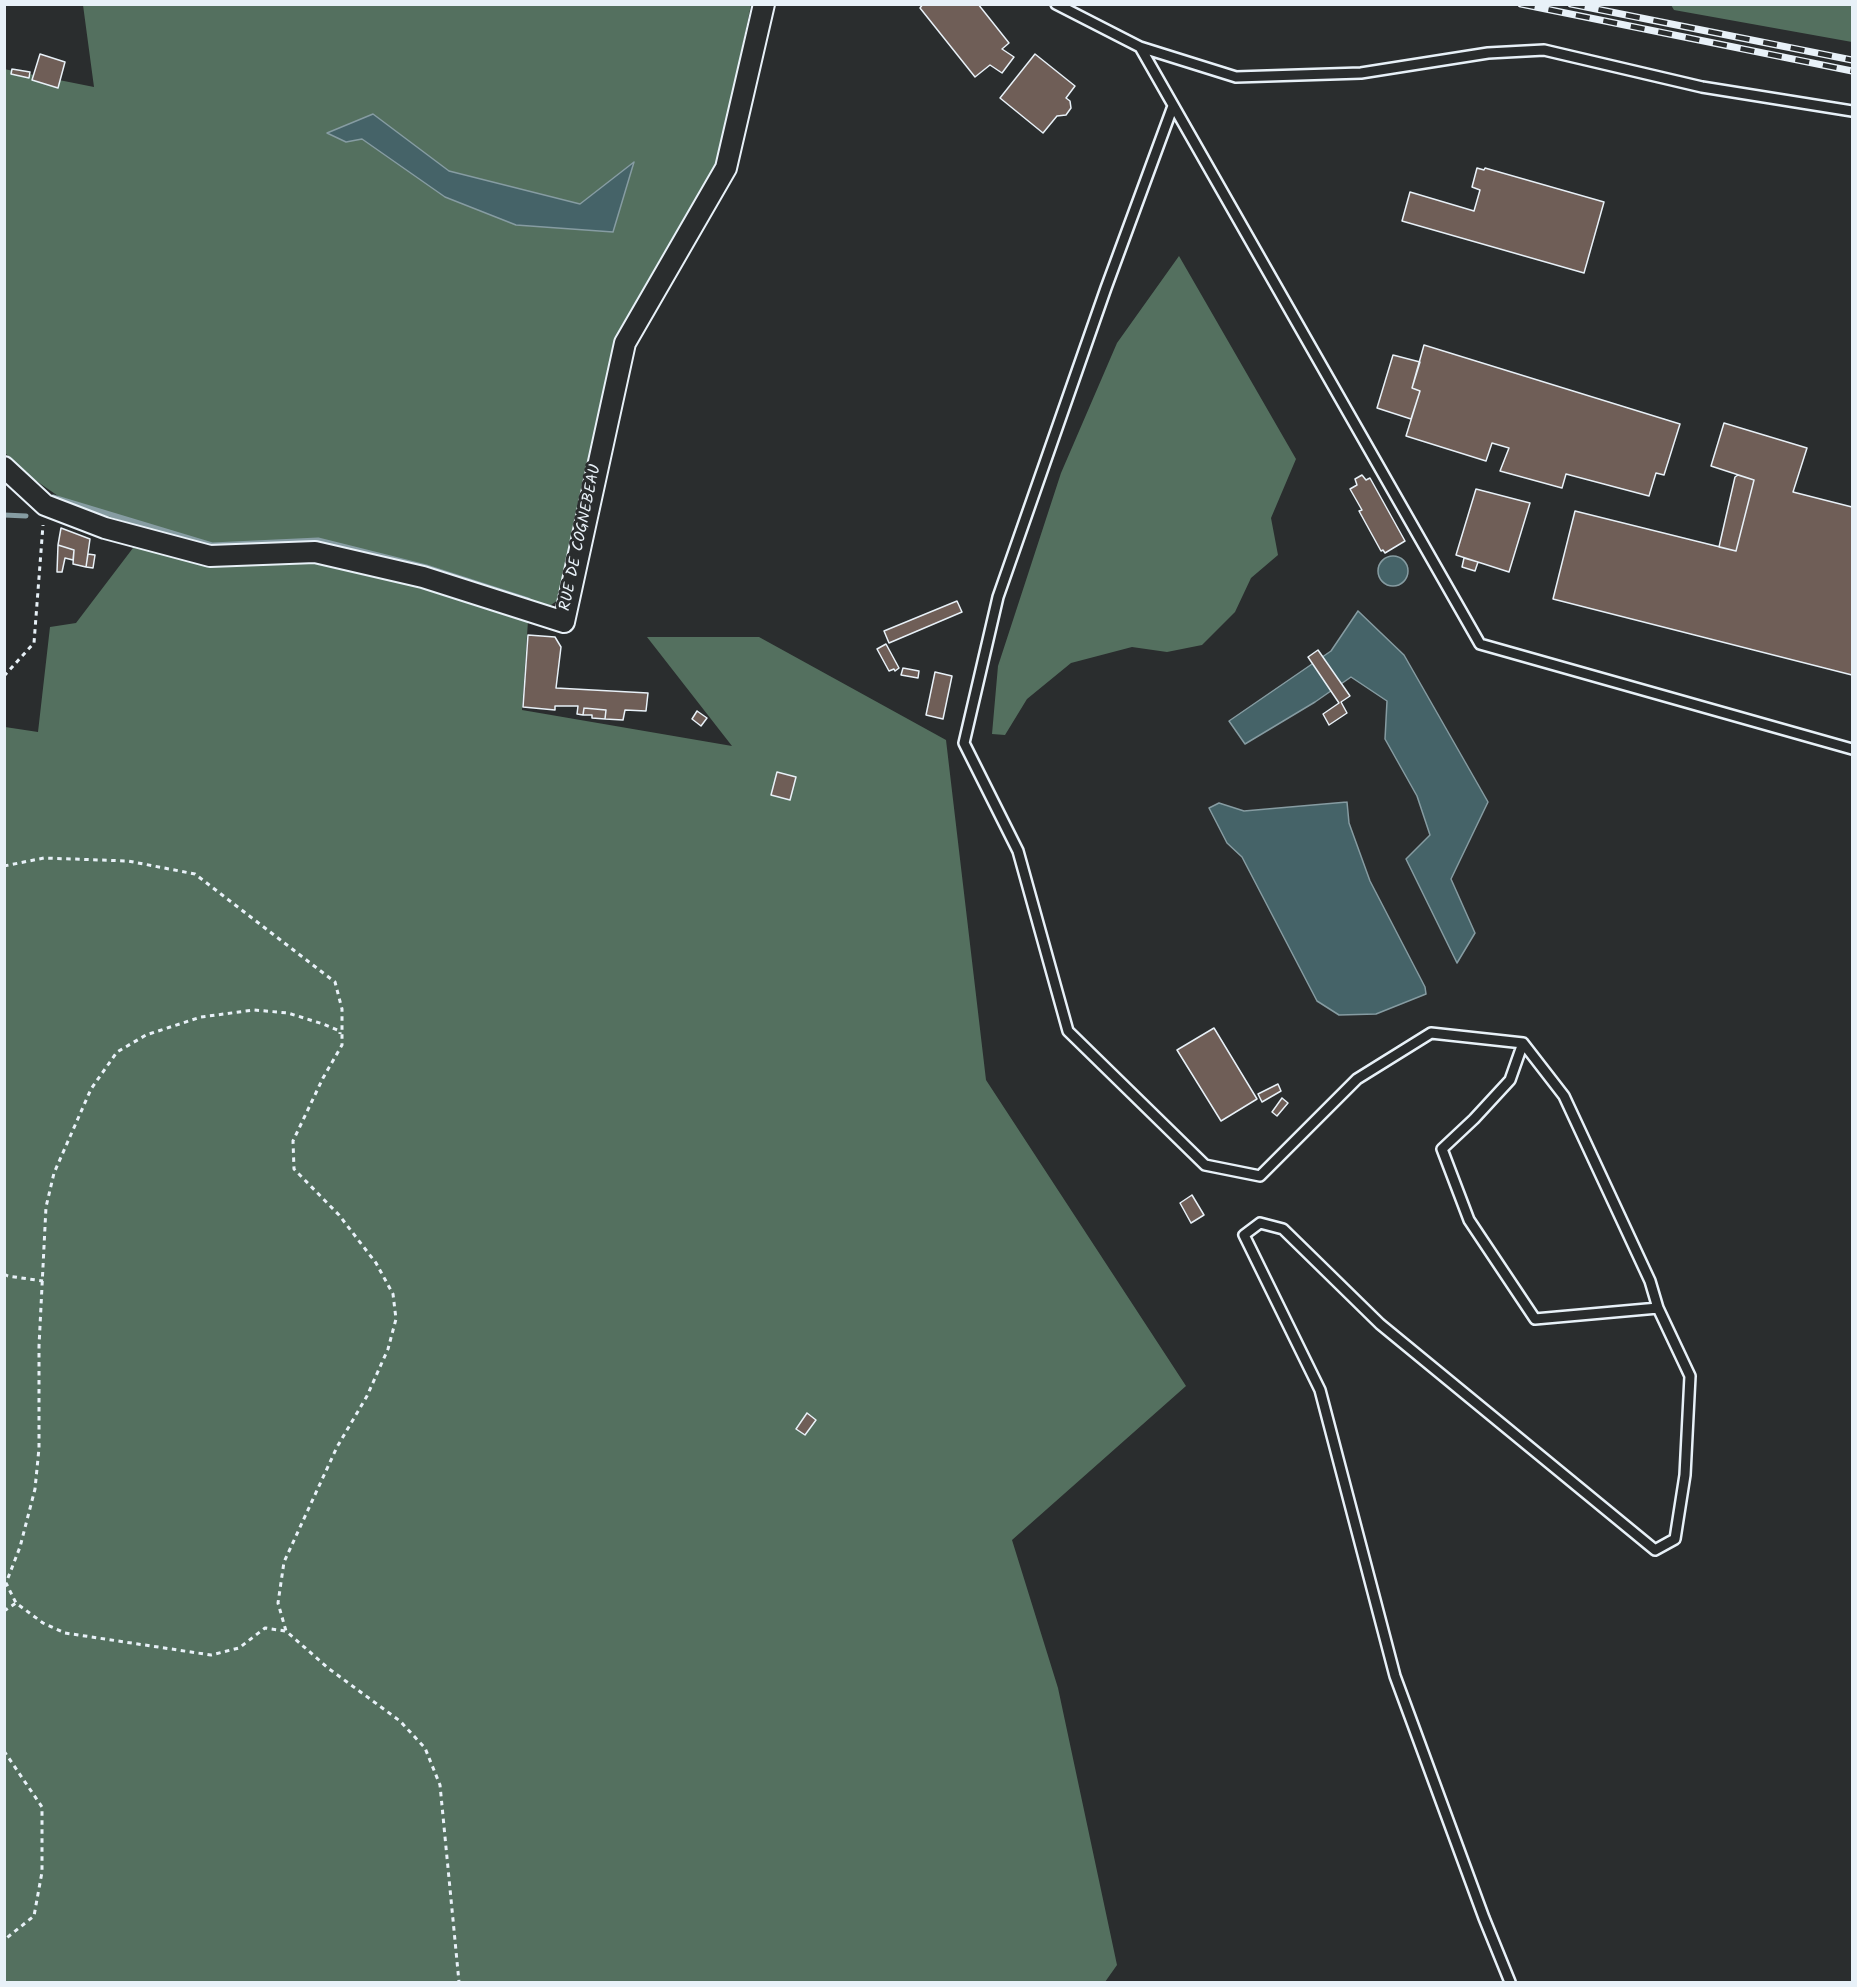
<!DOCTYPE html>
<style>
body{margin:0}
#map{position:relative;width:1857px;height:1987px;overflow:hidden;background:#2a2d2e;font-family:Kalam,sans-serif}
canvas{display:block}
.frame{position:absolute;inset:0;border:6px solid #e8f1f8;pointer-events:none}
</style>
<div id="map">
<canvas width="1857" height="1987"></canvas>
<div class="frame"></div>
</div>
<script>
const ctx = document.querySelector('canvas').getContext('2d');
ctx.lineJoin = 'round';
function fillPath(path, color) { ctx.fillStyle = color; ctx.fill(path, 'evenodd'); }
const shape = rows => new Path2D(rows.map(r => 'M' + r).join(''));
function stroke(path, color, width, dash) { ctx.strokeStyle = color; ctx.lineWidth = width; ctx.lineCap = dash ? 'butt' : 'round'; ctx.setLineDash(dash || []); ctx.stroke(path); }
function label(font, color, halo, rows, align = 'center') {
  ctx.font = font + ' Kalam,sans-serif'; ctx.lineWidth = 6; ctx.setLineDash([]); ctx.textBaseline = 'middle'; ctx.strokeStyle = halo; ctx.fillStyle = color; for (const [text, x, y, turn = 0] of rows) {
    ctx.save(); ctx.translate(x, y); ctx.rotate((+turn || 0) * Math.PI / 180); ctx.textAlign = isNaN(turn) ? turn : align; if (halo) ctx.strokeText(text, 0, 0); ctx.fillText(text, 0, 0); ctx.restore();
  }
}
const green = shape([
 [83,5,751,5,717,167,619,342,561,598,528,621,522,710,732,746,647,637,759,637,946,740,986,1080,1186,1386,1012,1540,1058,1688,1117,1965,1105,1982,5,1982,5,727,38,732,50,627,76,623,133,548,35,480,5,453,4,69,94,87],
 [1671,5,1852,5,1852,42,1674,10],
 [1179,256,1296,459,1271,518,1278,555,1251,578,1235,612,1202,645,1167,652,1132,647,1071,663,1027,699,1005,735,992,734,998,666,1061,473,1117,343]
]);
const water = shape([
 [373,114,449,171,580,204,634,162,613,232,516,225,445,197,362,139,346,142,327,133,373,114],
 '1378 571a15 15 0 1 1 30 0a15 15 0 1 1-30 0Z',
 [1358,611,1404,655,1488,802,1451,879,1475,933,1457,963,1406,859,1430,835,1417,796,1385,739,1387,701,1351,677,1315,702,1245,744,1229,721,1331,651,1358,611],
 [1347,802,1349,823,1370,881,1425,987,1426,994,1376,1014,1339,1015,1317,1001,1242,857,1227,843,1209,808,1219,803,1244,811,1347,802]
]);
const stream = shape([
 [53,497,212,545,318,540,426,567,528,600],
 [4,515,26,516]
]);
const building = shape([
 [923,4,978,4,1009,43,1002,49,1014,57,1002,73,990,65,975,77,920,8,923,4],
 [40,54,65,62,58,88,32,80,40,54],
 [1035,54,1075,86,1066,98,1070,101,1071,108,1066,115,1057,116,1043,133,1000,98,1035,54],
 [12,69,30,72,29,78,11,74,12,69],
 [1477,168,1484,170,1485,168,1604,202,1584,273,1402,221,1410,192,1474,211,1480,190,1472,187,1477,168],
 [1424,345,1680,424,1664,475,1656,473,1649,496,1566,474,1562,488,1500,471,1509,448,1492,443,1486,461,1406,436,1420,391,1412,388,1424,345],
 [1393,355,1420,362,1412,388,1420,391,1411,419,1377,408,1393,355],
 [1724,423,1807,448,1793,492,1852,507,1852,675,1553,599,1575,511,1736,551,1754,480,1711,466,1724,423],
 [1362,475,1366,480,1370,478,1405,541,1385,553,1383,550,1381,551,1359,511,1362,510,1350,489,1357,485,1355,479,1362,475],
 [1738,475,1754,480,1736,551,1719,547,1735,477,1738,475],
 [1476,489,1530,503,1509,572,1456,555,1476,489],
 [61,528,90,539,86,567,73,564,74,550,58,545,61,528],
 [58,545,74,550,73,560,65,558,62,572,57,572,58,545],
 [88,554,95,555,93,568,86,567,88,554],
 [1464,558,1478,562,1475,571,1462,567,1464,558],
 [957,601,962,612,889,643,884,631,957,601],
 [528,635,555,637,561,647,556,688,648,693,646,711,625,710,623,720,605,719,606,710,584,708,583,715,577,714,578,706,555,706,555,710,523,707,528,635],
 [886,644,899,668,895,671,894,669,889,671,877,649,886,644],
 [1318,650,1350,696,1341,702,1347,713,1329,725,1323,714,1339,703,1308,657,1318,650],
 [903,668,919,671,918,678,901,675,903,668],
 [935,672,952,676,943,719,926,715,935,672],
 [584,708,606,710,605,719,592,718,592,715,583,715,584,708],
 [697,711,707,718,701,726,692,719,697,711],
 [777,772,796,777,790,800,771,795,777,772],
 [1214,1028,1257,1099,1221,1121,1177,1050,1214,1028],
 [1278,1084,1281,1091,1262,1102,1258,1094,1278,1084],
 [1282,1098,1288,1103,1277,1116,1272,1112,1282,1098],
 [1192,1195,1204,1215,1191,1223,1180,1203,1192,1195],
 [807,1413,816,1420,805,1435,796,1429,807,1413]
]);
const path = shape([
 [4,676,34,643,43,525],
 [4,866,44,858,128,861,195,874,335,982,342,1009,342,1045,323,1078,293,1141,294,1169,339,1215,376,1263,393,1294,396,1319,388,1349,367,1396,337,1447,284,1562,278,1603,286,1631,328,1668,400,1721,425,1748,440,1785,459,1982],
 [4,1274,8,1276,43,1281],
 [4,1611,16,1603],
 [285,1631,265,1628,239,1648,211,1655,65,1633,43,1623,16,1603,6,1583,20,1547,35,1489,39,1448,39,1346,46,1207,54,1173,91,1089,117,1052,146,1035,201,1017,254,1010,288,1013,323,1024,340,1031,340,1034],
 [4,1751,42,1807,42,1872,34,1916,4,1940]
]);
const service = shape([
 [1056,4,1140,47,1236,77,1361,73,1488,53,1544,50,1702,87,1852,111],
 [1140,47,1480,644,1852,749],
 [1173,106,1106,288,998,597,964,743,1018,851,1068,1031,1205,1165,1260,1176,1357,1079,1431,1033,1523,1043,1510,1080,1474,1119,1442,1149,1469,1220,1535,1319,1658,1308,1690,1376,1685,1475,1675,1539,1655,1550,1380,1324,1283,1229,1260,1223,1244,1235,1320,1390,1395,1676,1484,1918,1510,1982],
 [1523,1043,1564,1096,1650,1281,1658,1308]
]);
const minor = shape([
 [4,467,45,505,105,528,210,556,315,552,423,577,564,622,625,343,726,168,764,4]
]);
const rail = shape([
 [1521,4,1852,71],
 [1571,4,1852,60]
]);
const streetNames = [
 ["RUE DE COGNEBEAU",582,538,-78]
];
fillPath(green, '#54705f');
fillPath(water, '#456368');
stroke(water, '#869ca2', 1.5);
stroke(stream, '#869ca2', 5);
fillPath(building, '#6f5e57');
stroke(building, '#e8f1f8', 1.5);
stroke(service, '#e8f1f8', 14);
stroke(minor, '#e8f1f8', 24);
stroke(path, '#e8f1f8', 3, [4.5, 4.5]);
stroke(service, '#2a2d2e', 9);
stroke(minor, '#2a2d2e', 20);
stroke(rail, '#e8f1f8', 7);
stroke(rail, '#2a2d2e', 4.5, [14]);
label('16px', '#e8f1f8', '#2a2d2e', streetNames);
</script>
